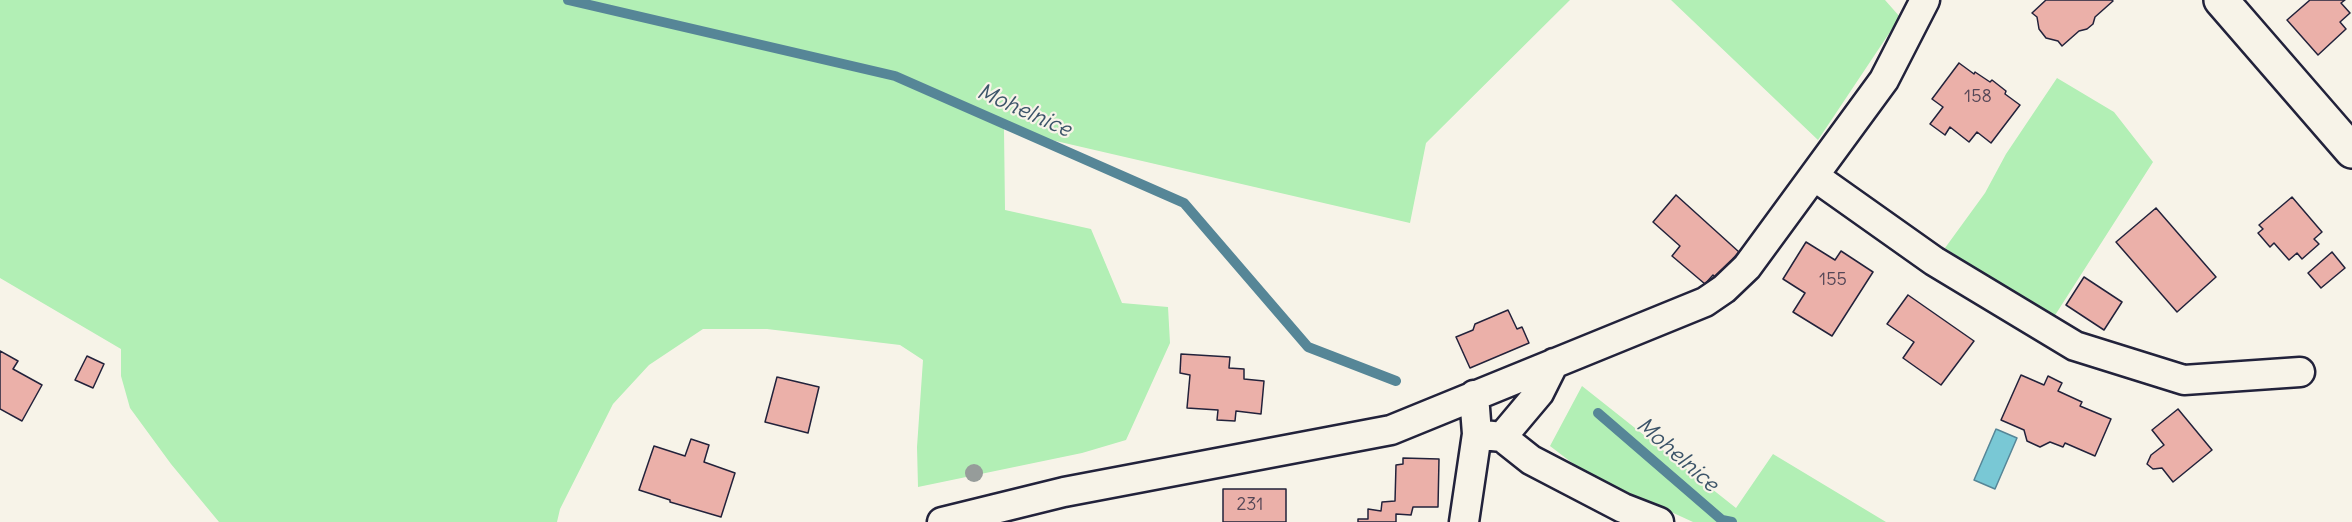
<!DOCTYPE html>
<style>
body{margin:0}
canvas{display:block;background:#f7f3e8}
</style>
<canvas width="2352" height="522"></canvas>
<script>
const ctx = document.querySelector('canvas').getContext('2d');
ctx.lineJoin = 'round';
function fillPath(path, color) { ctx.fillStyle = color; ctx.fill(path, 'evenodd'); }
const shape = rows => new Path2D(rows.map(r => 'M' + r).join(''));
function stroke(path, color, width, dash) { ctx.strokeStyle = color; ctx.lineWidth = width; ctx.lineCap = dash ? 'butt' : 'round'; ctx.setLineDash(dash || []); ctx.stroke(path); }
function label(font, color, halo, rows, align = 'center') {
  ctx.font = font + ' Delius,sans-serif'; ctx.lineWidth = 4.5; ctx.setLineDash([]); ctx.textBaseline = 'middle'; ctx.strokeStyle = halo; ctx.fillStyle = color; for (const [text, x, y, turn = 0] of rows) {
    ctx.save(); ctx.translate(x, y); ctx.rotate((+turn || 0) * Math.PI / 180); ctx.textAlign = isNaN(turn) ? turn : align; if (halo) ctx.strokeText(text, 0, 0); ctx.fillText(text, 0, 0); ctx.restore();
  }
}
const green = shape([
 [0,0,1570,0,1426,143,1410,223,1004,129,1005,210,1091,229,1122,303,1168,307,1170,343,1126,440,1082,453,918,487,917,447,923,360,900,345,767,329,703,329,649,365,613,404,560,509,557,522,219,522,171,464,130,408,121,376,121,349,0,278],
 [1671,0,1885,0,1900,17,1818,140],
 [2057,78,2114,112,2153,162,2052,320,1945,248,1985,193,2006,154],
 [1582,386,1736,508,1773,454,1886,522,1693,522,1584,472,1550,446]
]);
const water = shape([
 [1996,429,2017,438,1995,489,1974,480,1996,429]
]);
const stream = shape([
 [568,0,895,76,1184,203,1308,347,1396,381],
 [1598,413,1722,520,1732,522]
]);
const building = shape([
 [2046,0,2112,0,2113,1,2095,17,2093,24,2087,29,2079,31,2062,46,2058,41,2046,38,2039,29,2037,17,2032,13,2046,0],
 [2310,0,2345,0,2341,3,2350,13,2340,22,2346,29,2318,55,2287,20,2310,0],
 [1959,63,1974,74,1975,72,1990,82,1992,80,2006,91,2005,94,2020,105,1991,143,1977,132,1969,142,1950,127,1945,135,1930,124,1943,107,1932,99,1959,63],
 [1676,195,1739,252,1716,278,1713,275,1705,284,1672,256,1680,246,1653,222,1676,195],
 [2292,197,2322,232,2314,239,2319,244,2302,259,2297,253,2289,260,2274,243,2270,247,2258,233,2263,229,2259,225,2292,197],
 [2156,208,2216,277,2177,312,2116,242,2156,208],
 [1806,242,1835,260,1841,251,1873,272,1832,336,1793,312,1805,293,1783,279,1806,242],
 [2332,252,2345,268,2321,288,2308,273,2332,252],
 [2084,277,2122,302,2104,330,2066,305,2084,277],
 [1908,295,1974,341,1941,385,1903,358,1914,342,1887,324,1908,295],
 [1508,310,1517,329,1522,327,1529,343,1470,368,1456,337,1473,330,1475,324,1508,310],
 [0,351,18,361,13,369,42,385,22,421,0,409,0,351],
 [1181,354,1230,357,1229,368,1244,369,1244,379,1264,381,1261,414,1236,411,1235,421,1217,420,1218,410,1187,408,1190,375,1180,373,1181,354],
 [87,356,104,364,93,388,75,380,87,356],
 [2021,375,2044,385,2048,376,2062,383,2058,391,2082,402,2080,406,2111,419,2095,456,2065,443,2063,447,2050,442,2040,447,2027,441,2024,430,2001,420,2021,375],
 [777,377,819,387,808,433,765,422,777,377],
 [2178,409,2212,450,2173,482,2162,468,2153,469,2147,464,2151,455,2164,445,2152,430,2178,409],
 [691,439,709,445,704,462,735,473,721,517,670,502,670,500,639,490,654,446,685,456,691,439],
 [1403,458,1439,459,1438,507,1413,507,1411,515,1396,514,1396,522,1358,522,1358,519,1368,519,1368,509,1381,511,1382,502,1395,501,1396,465,1403,464,1403,458],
 [1223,489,1286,489,1286,522,1223,522,1223,489]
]);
const street = shape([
 [1814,176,1934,261,2075,346,2184,380,2300,372],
 [1483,435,1502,437,1539,393,1554,363],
 [1502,437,1531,460,1623,508,1659,522],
 [942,522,1064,492,1391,430,1705,302,1724,289,1747,267,1884,80,1925,0],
 [1464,522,1477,434,1474,395]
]);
const secondary = shape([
 [2221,0,2352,151]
]);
const trees = [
 [974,473]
];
const numberNames = [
 ["158",1978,97],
 ["155",1833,280],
 ["231",1250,505]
];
const waterNames = [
 ["Mohelnice",1024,111,24],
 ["Mohelnice",1677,455,41]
];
fillPath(green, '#b2efb5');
fillPath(water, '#79c8d5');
stroke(water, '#568697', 1.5);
stroke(stream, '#568697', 10);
fillPath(building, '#ebb0a9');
stroke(building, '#22223b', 1.5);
stroke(street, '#22223b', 33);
stroke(secondary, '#22223b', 38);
stroke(street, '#f7f3e8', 28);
stroke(secondary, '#f7f3e8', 33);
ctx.fillStyle = '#969c9a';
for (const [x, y] of trees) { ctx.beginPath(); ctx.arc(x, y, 9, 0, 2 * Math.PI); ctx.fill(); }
label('18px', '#544656', null, numberNames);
label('italic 22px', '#3c5469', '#f7f3e8', waterNames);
</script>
